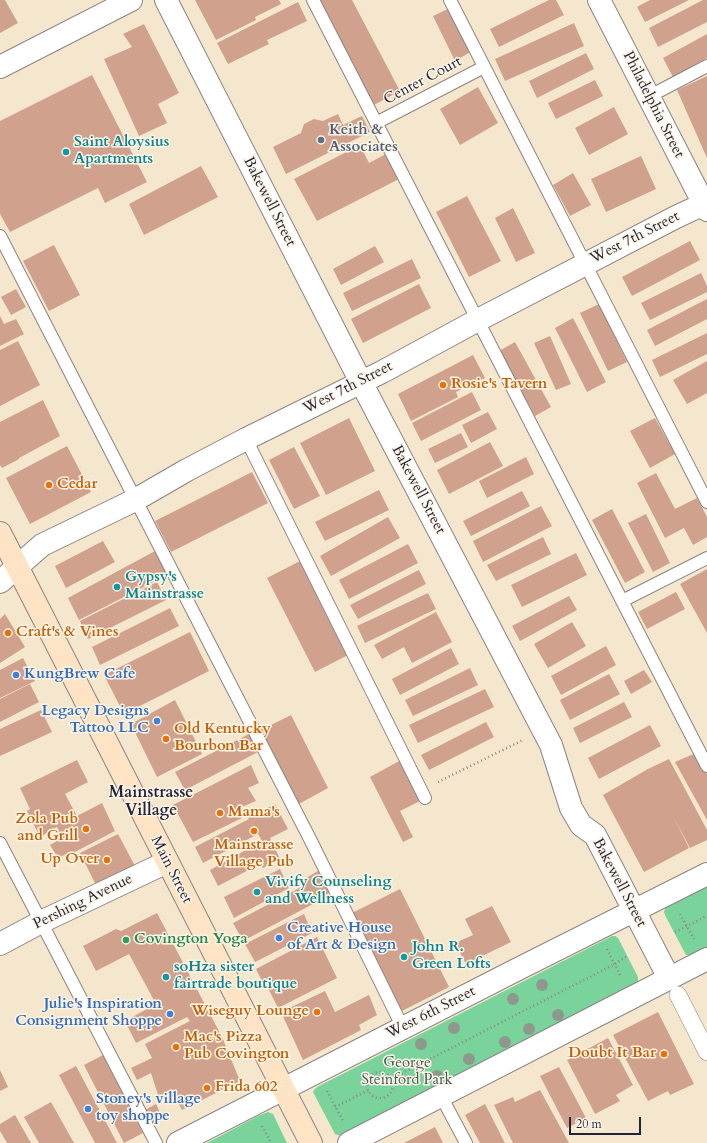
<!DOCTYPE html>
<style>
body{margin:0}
#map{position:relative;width:707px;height:1143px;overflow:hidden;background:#f5e7cd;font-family:Cardo,serif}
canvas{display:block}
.scale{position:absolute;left:569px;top:1117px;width:72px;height:18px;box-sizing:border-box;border:2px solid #22223b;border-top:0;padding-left:5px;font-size:12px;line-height:14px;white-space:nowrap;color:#22223b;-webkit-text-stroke:3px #fcf5e5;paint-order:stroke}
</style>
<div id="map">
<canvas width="707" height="1143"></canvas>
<div class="scale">20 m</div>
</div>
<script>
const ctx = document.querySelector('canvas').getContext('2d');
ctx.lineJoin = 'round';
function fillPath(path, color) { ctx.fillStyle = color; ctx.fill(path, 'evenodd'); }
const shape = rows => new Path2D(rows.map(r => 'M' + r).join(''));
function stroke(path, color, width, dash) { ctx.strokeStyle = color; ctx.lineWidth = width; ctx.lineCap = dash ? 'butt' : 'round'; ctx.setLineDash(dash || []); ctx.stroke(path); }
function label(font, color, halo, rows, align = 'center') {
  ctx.font = font + ' Cardo,serif'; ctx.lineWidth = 3; ctx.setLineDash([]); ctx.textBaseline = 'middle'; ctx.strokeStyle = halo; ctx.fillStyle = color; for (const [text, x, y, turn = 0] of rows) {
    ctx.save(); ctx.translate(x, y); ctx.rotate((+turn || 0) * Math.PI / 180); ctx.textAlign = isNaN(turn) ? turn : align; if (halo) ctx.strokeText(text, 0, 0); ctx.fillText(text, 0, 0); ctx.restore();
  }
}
const green = shape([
 [707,886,707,948,693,955,686,955,665,915,664,912,665,909,667,906],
 [612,936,615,936,618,938,638,977,638,983,341,1136,335,1134,313,1092,314,1090,317,1087],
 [268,1112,273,1114,287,1143,207,1143,258,1116]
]);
const building = shape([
 [0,0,5,0,18,23,0,33],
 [195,0,279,0,281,4,255,17,256,20,216,40],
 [320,0,352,0,400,91,374,105],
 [549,0,556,0,564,15,499,47,490,29],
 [650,0,689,0,645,22,637,7],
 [703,0,707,0,707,22,658,47,649,28],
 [298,2,307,21,267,40,269,44,228,64,217,43],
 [450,8,472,51,455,61,433,16],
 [574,23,584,46,505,81,495,59],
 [144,24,179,93,158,104,167,123,139,136,104,59,132,47,123,34],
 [707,34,707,58,673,77,663,58],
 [586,53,594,69,537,98,529,81],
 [92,75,147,182,105,203,98,188,10,232,0,214,0,121],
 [707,76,707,158,677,90],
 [595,80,603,96,556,119,548,103],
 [478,87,498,123,460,145,440,109],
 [614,107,628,134,589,155,575,128],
 [338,114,343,125,362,116,370,132,286,174,273,147,301,133,304,124,314,119,323,121],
 [360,145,369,163,386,154,399,179,317,221,294,179],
 [641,156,656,189,606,212,591,179],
 [201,166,218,197,144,235,129,204],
 [573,173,591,205,570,216,553,185],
 [467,196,501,261,469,277,436,212],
 [513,208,535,253,516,262,495,218],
 [690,241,700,260,632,296,622,277],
 [54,245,80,295,49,311,23,261],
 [375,246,384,262,341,285,333,269],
 [412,259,421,278,352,311,343,293],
 [701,273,707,286,707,292,650,320,641,303],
 [419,284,431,308,363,343,351,319],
 [16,289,26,307,11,315,1,297],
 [707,299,707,319,655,346,647,330],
 [599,304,627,362,608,371,580,313],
 [0,316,4,324,16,319,24,334,0,346],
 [573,318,606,382,587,392,555,328],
 [707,333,707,354,660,377,652,360],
 [550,336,571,384,556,390,534,343],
 [18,341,40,385,0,406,0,350],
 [515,342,551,407,535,416,499,351],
 [473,355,485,378,456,392,458,397,411,421,398,394],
 [707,361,707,393,687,404,673,380],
 [472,392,481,410,421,441,412,423],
 [43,400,60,436,19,458,19,459,2,468,0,465,0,422],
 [488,412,497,429,471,443,462,425],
 [349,418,375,471,326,495,300,443],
 [655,418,675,454,650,468,630,431],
 [461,433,468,447,435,463,428,449],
 [490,442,503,466,449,494,437,470],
 [67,446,91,492,30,524,6,478],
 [294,447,320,496,294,509,269,460],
 [526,457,534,474,487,498,479,481],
 [252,472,268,503,171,552,155,521],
 [656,473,675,509,697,498,707,517,707,537,693,545,684,528,665,538,637,483],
 [379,490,389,510,325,541,315,522],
 [522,491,530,506,471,536,463,521],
 [541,506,552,526,483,562,473,541],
 [612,509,645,572,625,583,592,520],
 [646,514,670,563,653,572,628,523],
 [388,517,400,538,331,576,320,556],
 [543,537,551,554,496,581,487,565],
 [103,541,115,562,66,588,55,566],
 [408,544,418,563,349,599,339,580],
 [155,551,167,575,79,620,68,598],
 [576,553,587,575,522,607,511,585],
 [300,561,348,655,315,672,267,578],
 [707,569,707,633,680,584],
 [419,570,426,584,358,619,350,605],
 [157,582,166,600,88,639,80,621],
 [676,592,685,609,647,629,638,612],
 [428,593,436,609,365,643,357,626],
 [569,596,577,610,520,641,512,626],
 [170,608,179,626,100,665,92,647],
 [436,612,452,642,412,663,404,647,382,659,374,645],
 [5,614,25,647,0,663,0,619],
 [572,622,586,646,548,668,534,644],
 [190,632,209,671,124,714,104,675],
 [606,646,616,665,561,695,551,676],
 [451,648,459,664,400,695,392,679],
 [23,658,35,681,0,698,0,670],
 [470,668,478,685,413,716,405,700],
 [644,670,652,682,631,694,624,681],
 [609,674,620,694,570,720,560,700],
 [30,684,39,702,0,722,0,699],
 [485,689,494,707,418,743,409,725],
 [175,700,202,754,157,777,131,724],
 [624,702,632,717,580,743,573,728],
 [41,710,52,732,0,756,0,729],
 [291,715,328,788,297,805,259,731],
 [486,722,494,737,429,770,421,755],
 [650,725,661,746,599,779,588,758],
 [249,734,258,752,185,790,175,772],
 [696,753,707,774,707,820,675,762],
 [669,759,707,830,707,840,690,848,673,816,689,848,644,872,603,795,648,769],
 [77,760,88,782,65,794,77,816,102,803,115,831,71,854,70,852,58,858,50,845,62,838,57,827,40,837,27,811,30,809,20,788],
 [401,760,422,800,400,811,413,837,403,842,370,777],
 [251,765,259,783,248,788,256,801,237,809,242,818,193,842,173,805],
 [275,804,288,829,270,838,280,859,263,868,260,864,218,886,210,870,262,841,258,834,203,863,195,847,249,819,248,818],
 [118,834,135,866,96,885,80,853],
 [280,869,289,888,234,918,224,897],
 [318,871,329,893,312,902,313,904,243,941,233,923,303,886,301,881],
 [400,889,449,987,402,1011,352,913],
 [492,906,511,942,466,964,455,943,473,935,465,919],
 [157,913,222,1037,240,1081,182,1110,174,1095,160,1101,151,1073,137,1080,131,1068,152,1058,145,1044,190,1021,187,1017,136,1043,125,1021,156,1004,129,954,96,971,83,946,116,929,121,931],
 [304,914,312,933,255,962,245,944],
 [317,937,337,978,278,1008,267,986,265,987,256,969],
 [325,991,335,1012,369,995,377,1015,359,1025,361,1030,303,1060,281,1012],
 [658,1012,694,1084,670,1095,668,1091,648,1101,613,1035],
 [608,1038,633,1085,616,1095,620,1101,595,1114,567,1060],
 [103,1055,143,1133,124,1143,84,1065],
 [76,1066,117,1143,95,1143,59,1075],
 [559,1067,586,1118,567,1128,540,1076],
 [0,1070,8,1087,0,1091],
 [540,1090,569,1143,513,1143,494,1105,513,1097,515,1102],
 [51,1102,74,1143,39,1143,24,1117],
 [156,1104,163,1119,152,1125,145,1110],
 [485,1104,505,1143,480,1143,465,1115],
 [15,1115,31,1143,7,1143,0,1131,0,1124],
 [435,1127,443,1143,404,1143]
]);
const path = shape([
 [438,782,523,740],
 [680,914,694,939],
 [675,932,707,916],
 [607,949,621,977],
 '367 1085a13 13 0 1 1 26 0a13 13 0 1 1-26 0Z',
 [391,1079,615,964,627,956],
 [327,1091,343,1121],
 [335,1107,369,1090],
 [262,1126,271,1143]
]);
const service = shape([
 [313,0,707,766],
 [450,0,707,502],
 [648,97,707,66],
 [376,123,484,67],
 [0,236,311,841,403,1028],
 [246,439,425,798],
 [622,601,707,558],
 [0,843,156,1143],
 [441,1096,466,1143]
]);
const pedestrian = shape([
 [678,995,707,1052]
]);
const minor = shape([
 [166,0,361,382,551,745,571,808,581,825,595,835,669,978],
 [599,0,707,210],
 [0,67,131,0],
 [0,582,42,545,135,500,187,470,246,439,382,372,478,320,676,217,704,204],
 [0,944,41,922,167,862],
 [178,1143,518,969,707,874],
 [349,1143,707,959]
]);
const secondary = shape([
 [0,533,311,1143]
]);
const trees = [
 [542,985],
 [513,999],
 [558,1015],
 [454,1028],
 [529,1029],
 [505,1042],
 [421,1044],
 [469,1059],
 [437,1076]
];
const markers = [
 [321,140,4,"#5c6f8a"],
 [66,152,4,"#0f9aa8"],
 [443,385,4,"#e8710a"],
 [49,485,4,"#e8710a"],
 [117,587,4,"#0f9aa8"],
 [8,633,4,"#e8710a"],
 [16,675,4,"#3f7fe0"],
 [157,721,4,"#3f7fe0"],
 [166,739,4,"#e8710a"],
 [220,813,4,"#e8710a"],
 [86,829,4,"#e8710a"],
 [254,831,4,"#e8710a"],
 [107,860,4,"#e8710a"],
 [257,892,4,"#0f9aa8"],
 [279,938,4,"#3f7fe0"],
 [126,940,4,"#2e9e5b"],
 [404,957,4,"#0f9aa8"],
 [166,977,4,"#0f9aa8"],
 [317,1012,4,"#e8710a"],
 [170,1014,4,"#3f7fe0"],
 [176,1047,4,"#e8710a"],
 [664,1054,4,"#e8710a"],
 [207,1088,4,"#e8710a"],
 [88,1109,4,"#3f7fe0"]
];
const streetNames = [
 ["Center Court",423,81,-28],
 ["Philadelphia Street",653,105,63],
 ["Bakewell Street",269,202,63],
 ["West 7th Street",635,238,-27],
 ["West 7th Street",348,388,-27],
 ["Bakewell Street",418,490,62],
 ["Main Street",171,870,63],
 ["Bakewell Street",619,883,62],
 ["Pershing Avenue",83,902,-26],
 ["West 6th Street",431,1013,-27]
];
const serviceNames = [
 ["Keith &",329,131],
 ["Associates",329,148]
];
const cultureNames = [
 ["Saint Aloysius",74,143],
 ["Apartments",74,160],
 ["Gypsy's",125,578],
 ["Mainstrasse",125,595],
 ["Vivify Counseling",265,883],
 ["and Wellness",265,900],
 ["John R.",412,948],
 ["Green Lofts",412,965],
 ["soHza sister",174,968],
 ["fairtrade boutique",174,985]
];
const foodNames = [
 ["Rosie's Tavern",451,385],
 ["Cedar",57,485],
 ["Craft's & Vines",16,633],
 ["Old Kentucky",174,730],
 ["Bourbon Bar",174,747],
 ["Mama's",228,813],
 ["Zola Pub",78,820,"right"],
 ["and Grill",78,837,"right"],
 ["Mainstrasse",254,846,"center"],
 ["Village Pub",254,863,"center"],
 ["Up Over",99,860,"right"],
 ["Wiseguy Lounge",309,1012,"right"],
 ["Mac's Pizza",184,1038],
 ["Pub Covington",184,1055],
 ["Doubt It Bar",656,1054,"right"],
 ["Frida 602",215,1088]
];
const shopNames = [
 ["KungBrew Cafe",24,675],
 ["Legacy Designs",149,712,"right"],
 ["Tattoo LLC",149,729,"right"],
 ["Creative House",287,929],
 ["of Art & Design",287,946],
 ["Julie's Inspiration",162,1005,"right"],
 ["Consignment Shoppe",162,1022,"right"],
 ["Stoney's village",96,1100],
 ["toy shoppe",96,1117]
];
const leisureNames = [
 ["Covington Yoga",134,940]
];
const parkNames = [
 ["George",407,1064],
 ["Steinford Park",407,1081]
];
const neighbourhoodNames = [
 ["Mainstrasse",151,793],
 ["Village",151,811]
];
fillPath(green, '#79d39a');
fillPath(building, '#d0a18d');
stroke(service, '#8c8484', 14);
stroke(pedestrian, '#8c8484', 18);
stroke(minor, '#8c8484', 24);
stroke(secondary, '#8c8484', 24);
stroke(path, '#8c8484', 2.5, [1, 3]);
stroke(service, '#fff', 12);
stroke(pedestrian, '#fff', 17);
stroke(minor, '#fff', 22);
stroke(secondary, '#fee4c5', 22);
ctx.fillStyle = '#8f988d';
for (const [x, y] of trees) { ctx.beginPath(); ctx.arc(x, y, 6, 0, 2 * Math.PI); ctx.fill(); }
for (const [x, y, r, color] of markers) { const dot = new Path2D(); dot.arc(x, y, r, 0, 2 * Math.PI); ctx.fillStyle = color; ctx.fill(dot); stroke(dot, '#fcf5e5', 1.5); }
label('15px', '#22223b', '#fcf5e5', streetNames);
label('bold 15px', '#4e5e75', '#fcf5e5', serviceNames, 'left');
label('bold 15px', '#0d838f', '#fcf5e5', cultureNames, 'left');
label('bold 15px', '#c56008', '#fcf5e5', foodNames, 'left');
label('bold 15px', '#366cbe', '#fcf5e5', shopNames, 'left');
label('bold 15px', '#27864d', '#fcf5e5', leisureNames, 'left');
label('15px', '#3c5758', '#fcf5e5', parkNames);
label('bold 16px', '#22223b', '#fcf5e5', neighbourhoodNames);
</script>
